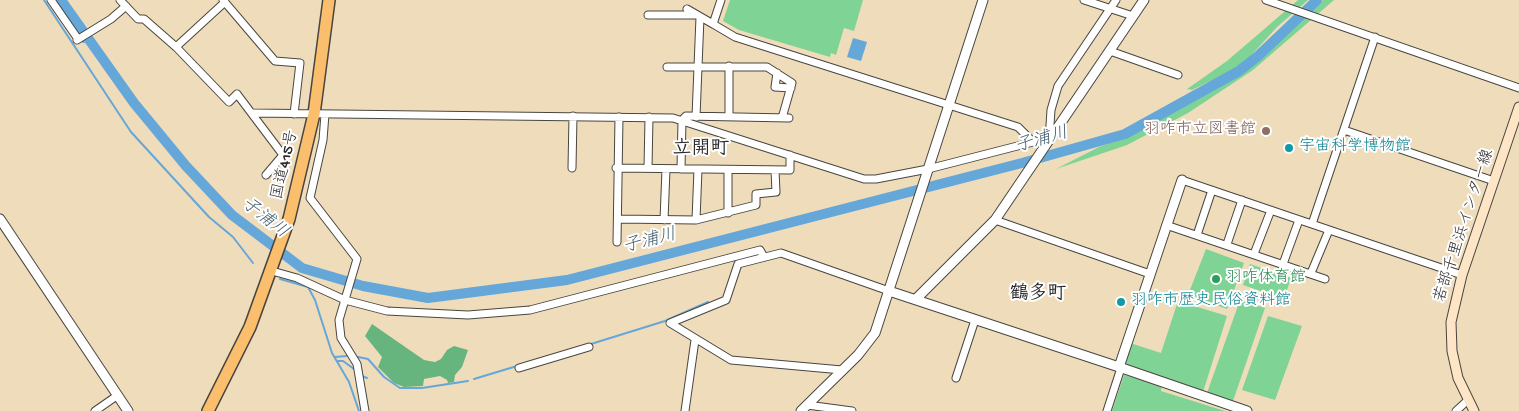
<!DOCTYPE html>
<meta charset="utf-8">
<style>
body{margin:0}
canvas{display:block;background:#efdcbb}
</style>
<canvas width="1519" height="411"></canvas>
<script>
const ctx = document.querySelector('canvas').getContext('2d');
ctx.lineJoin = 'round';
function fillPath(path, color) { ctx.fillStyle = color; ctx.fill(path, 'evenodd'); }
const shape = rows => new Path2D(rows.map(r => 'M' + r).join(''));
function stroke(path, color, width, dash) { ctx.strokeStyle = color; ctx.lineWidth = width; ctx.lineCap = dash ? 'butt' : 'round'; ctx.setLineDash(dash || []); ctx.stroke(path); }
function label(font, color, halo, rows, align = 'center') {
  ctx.font = font + ' "Gochi Hand","Klee One",sans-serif'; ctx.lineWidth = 4; ctx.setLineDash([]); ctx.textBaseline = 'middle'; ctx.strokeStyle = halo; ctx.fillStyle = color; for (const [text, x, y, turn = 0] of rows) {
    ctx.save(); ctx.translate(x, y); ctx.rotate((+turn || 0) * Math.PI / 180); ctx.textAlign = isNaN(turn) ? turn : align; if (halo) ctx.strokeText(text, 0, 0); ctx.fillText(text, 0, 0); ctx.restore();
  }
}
const green = shape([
 [730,0,863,0,854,31,844,28,836,55,831,53,830,57,739,30,723,21],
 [1298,0,1308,0,1277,27,1247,60,1237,68,1192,90,1187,89,1227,61],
 [1323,0,1334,0,1253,70,1188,113,1127,145,1056,169,1099,147,1127,137,1145,126,1149,126,1207,89,1216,87,1244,70],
 [1206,249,1244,263,1227,309,1188,295],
 [1250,264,1291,278,1284,299,1243,285],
 [1240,300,1265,308,1233,401,1207,393],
 [1178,301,1227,316,1203,392,1123,364,1130,343,1161,353],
 [1268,316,1302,326,1275,400,1242,390],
 [1124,375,1162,385,1161,391,1225,411,1112,411]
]);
const forest = shape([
 [372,324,424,360,435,362,441,359,447,350,454,346,468,350,462,367,455,375,454,382,448,383,447,380,440,376,424,379,423,386,404,387,394,383,378,367,382,357,365,336]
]);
const water = shape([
 [853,38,867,42,861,61,847,57]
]);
const stream = shape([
 [44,0,131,132,209,217,233,237,253,263],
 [83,42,89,40],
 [280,279,308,287,315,300,332,353,349,382,359,411],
 [591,344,665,321,708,302],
 [335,357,347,356],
 [358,357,368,359,384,377,400,388,422,388,468,381],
 [338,361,343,361,354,369],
 [362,376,367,378],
 [474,379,517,366]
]);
const river = shape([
 [61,0,134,103,186,166,232,215,302,268,363,286,428,298,567,280,1022,163,1125,134,1239,71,1258,56,1317,0]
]);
const minor = shape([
 [51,0,78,39],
 [120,0,138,19,144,19,176,47,229,102,237,94,283,155,266,175],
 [223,0,275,61,300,63,294,114],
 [721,0,713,24,735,37,1018,127,1033,142],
 [1084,0,1133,16],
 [1266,0,1519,88],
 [687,9,713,24],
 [648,15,697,15],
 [77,40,111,19,126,6],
 [176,47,225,2],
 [1110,51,1178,75],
 [667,67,767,67,792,83,782,118],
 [777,73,775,87,791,88],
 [253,113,673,118,864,179,876,179,928,169,1033,142,1049,140,1051,110,1058,86,1116,0],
 [325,114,323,140,310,198,357,259,339,320,341,338,357,364,365,411],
 [696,117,700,17],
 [729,117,729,66],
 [1344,130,1494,181],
 [572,168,573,116],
 [616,168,790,170,790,155],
 [648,168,649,117],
 [681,169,682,120,686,116,789,118],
 [1182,180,1462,275],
 [728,213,728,170],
 [618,219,696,220,756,205,756,194,776,192,775,170],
 [664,220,666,169],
 [696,220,698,169],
 [995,220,1150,274],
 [1312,224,1375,37],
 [1166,225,1325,279],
 [1197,235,1212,190],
 [617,242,619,117],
 [1227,244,1242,200],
 [1254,254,1271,210],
 [1283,264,1299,220],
 [272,271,297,278,345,300,387,311,468,315,530,310,760,250,764,257],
 [1311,273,1329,230],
 [519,368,589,347],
 [842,370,731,360,670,323,726,300,738,264,781,253,889,291],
 [956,378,975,320],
 [807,405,852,411],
 [95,411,118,395],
 [685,411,695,340],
 [1107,411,1121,368],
 [1456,411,1468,400]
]);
const tertiary = shape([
 [1182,180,1119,367,1247,411],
 [0,219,128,411],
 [889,291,1119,367],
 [916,299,995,220,1144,0],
 [801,411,858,355,875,333,983,0]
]);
const secondary = shape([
 [1474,411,1458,378,1452,351,1451,322,1462,275,1519,107]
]);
const trunk = shape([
 [208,411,250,327,289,219,314,114,329,0]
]);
const markers = [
 [1266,131,5,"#8d6e63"],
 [1289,148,5,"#0f9aa8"],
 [1216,279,5,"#2e9e5b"],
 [1121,302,5,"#0f9aa8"]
];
const educationNames = [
 ["羽咋市立図書館",1256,131]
];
const cultureNames = [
 ["宇宙科学博物館",1299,148],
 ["羽咋市歴史民俗資料館",1131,302]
];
const streetNames = [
 ["国道415号",286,165,-77],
 ["若部千里浜インター線",1465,226,-72]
];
const leisureNames = [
 ["羽咋体育館",1226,279]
];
const waterNames = [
 ["子浦川",1042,141,-16],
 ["子浦川",264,219,38],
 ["子浦川",650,242,-14]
];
const quarterNames = [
 ["立開町",701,150],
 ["鶴多町",1038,295]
];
fillPath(green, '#7fd395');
fillPath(forest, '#67b57e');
fillPath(water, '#65a7d9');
stroke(stream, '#65a7d9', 2);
stroke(river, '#65a7d9', 10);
stroke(minor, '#484641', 9);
stroke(tertiary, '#484641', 11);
stroke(secondary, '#484641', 11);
stroke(trunk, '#484641', 14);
stroke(minor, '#fff', 7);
stroke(tertiary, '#fff', 9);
stroke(secondary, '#fde5c5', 9);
stroke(trunk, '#fabe6d', 11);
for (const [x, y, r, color] of markers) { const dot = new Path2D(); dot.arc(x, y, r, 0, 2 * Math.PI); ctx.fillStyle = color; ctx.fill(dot); stroke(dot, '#fff', 2); }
label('16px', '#785e54', '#fff', educationNames, 'right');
label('16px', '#0d838f', '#fff', cultureNames, 'left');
label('16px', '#2b2b2b', '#fff', streetNames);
label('16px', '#27864d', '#fff', leisureNames, 'left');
label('italic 18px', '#425d71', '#fff', waterNames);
label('bold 19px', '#2b2b2b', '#fff', quarterNames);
</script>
